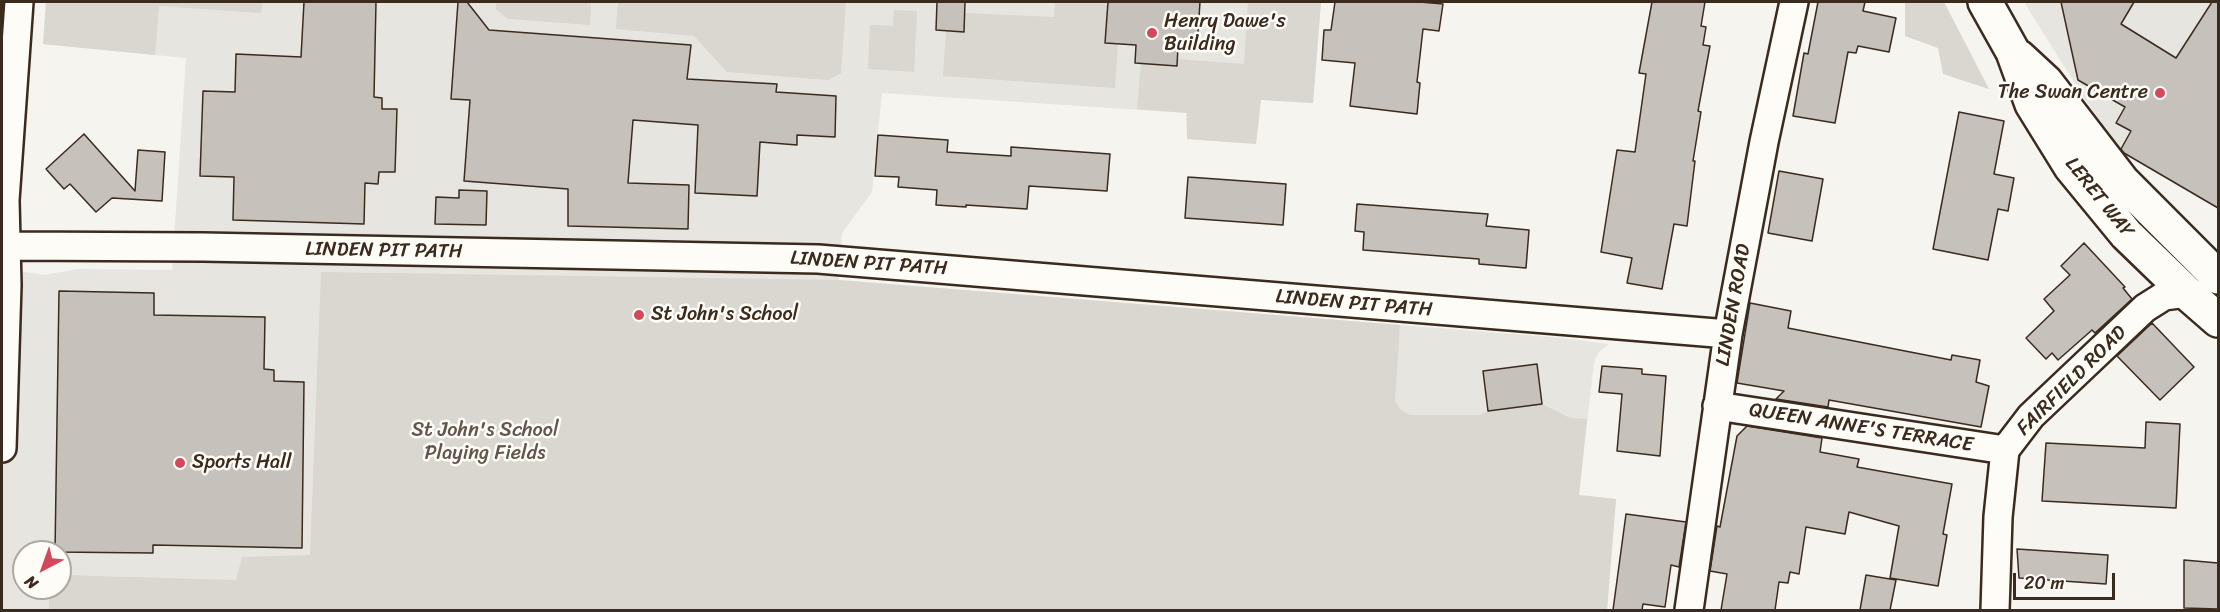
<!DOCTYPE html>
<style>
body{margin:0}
#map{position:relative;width:2220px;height:612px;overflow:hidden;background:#f5f4ee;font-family:Sriracha,sans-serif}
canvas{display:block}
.frame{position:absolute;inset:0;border:3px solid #3b2a1e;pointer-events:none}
.north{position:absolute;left:12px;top:540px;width:60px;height:60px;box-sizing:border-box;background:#fdfcf7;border:2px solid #afa8a0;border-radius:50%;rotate:221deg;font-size:16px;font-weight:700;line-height:24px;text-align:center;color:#3b2a1e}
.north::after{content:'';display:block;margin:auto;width:21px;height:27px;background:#d1495b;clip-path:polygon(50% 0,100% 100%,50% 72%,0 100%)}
.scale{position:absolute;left:2013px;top:573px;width:102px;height:27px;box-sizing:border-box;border:3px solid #3b2a1e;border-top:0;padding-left:8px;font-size:18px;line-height:21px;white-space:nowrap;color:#3b2a1e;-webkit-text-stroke:4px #fdfcf7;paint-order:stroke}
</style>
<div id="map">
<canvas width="2220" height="612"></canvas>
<div class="frame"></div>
<div class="north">N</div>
<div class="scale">20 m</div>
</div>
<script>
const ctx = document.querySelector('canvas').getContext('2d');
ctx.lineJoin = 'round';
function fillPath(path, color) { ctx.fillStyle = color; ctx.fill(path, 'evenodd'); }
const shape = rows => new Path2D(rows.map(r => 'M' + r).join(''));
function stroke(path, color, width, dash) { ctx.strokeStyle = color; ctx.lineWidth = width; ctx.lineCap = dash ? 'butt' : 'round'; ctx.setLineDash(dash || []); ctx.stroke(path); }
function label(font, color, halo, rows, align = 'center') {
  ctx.font = font + ' Sriracha,sans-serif'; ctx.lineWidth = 5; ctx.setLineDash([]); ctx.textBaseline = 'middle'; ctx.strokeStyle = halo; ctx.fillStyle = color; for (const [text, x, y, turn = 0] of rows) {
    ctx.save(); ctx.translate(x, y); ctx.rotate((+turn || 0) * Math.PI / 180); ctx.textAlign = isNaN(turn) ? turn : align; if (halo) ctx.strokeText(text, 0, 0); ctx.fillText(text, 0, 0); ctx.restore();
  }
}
const built = shape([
 [46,2,1321,2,1313,103,1261,100,1256,144,1187,139,1186,113,882,93,872,192,842,233,839,280,1563,338,1609,344,1599,352,1594,362,1579,495,1616,499,1607,610,2,610,2,268,45,275,77,269,172,270,186,58,43,44],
 [24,552,60,552,60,588,24,588],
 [2024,2,2218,2,2218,208,2120,150,2082,95]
]);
const green = shape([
 [46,2,263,2,261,13,159,6,155,55,43,44],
 [496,2,591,2,590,25,508,19,496,9],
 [618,2,846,2,841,73,828,80,727,72,694,36,616,29],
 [1055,2,1108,2,1105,42,1118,44,1115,88,943,76,946,31,964,32,965,13,1054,17],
 [1248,2,1321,2,1313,103,1261,100,1256,144,1187,139,1187,113,1137,109,1141,63,1177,66,1177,59,1244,64],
 [1905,2,1944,2,1989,89,1943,74,1938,48,1905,36],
 [894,10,917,11,914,72,868,69,870,25,893,26],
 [321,272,839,280,1400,325,1395,401,1401,410,1410,415,1479,415,1488,411,1542,404,1570,418,1587,419,1579,495,1616,499,1607,610,49,610,49,588,60,588,60,575,236,580,242,557,310,555]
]);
const building = shape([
 [304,2,376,2,374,97,382,98,382,109,397,109,395,172,379,172,378,184,365,183,364,224,233,220,234,177,200,176,203,91,235,92,236,54,301,57,304,2],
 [458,2,467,2,489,30,691,45,687,79,777,84,776,92,836,96,835,137,797,135,797,145,760,142,757,196,695,193,698,125,633,120,628,183,689,185,688,229,568,226,568,189,464,181,470,100,451,99,458,2],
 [937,2,965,2,964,32,936,30,937,2],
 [1108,2,1200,2,1197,47,1178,46,1177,66,1135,63,1136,45,1105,43,1108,2],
 [1335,2,1420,2,1443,4,1439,31,1423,29,1417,82,1420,83,1417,114,1350,106,1355,63,1322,60,1324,30,1331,30,1335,2],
 [1652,2,1705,2,1701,26,1706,27,1703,45,1710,46,1698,111,1701,112,1693,161,1695,161,1687,226,1674,224,1662,289,1627,283,1632,258,1601,252,1617,150,1635,152,1646,74,1639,73,1652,2],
 [1818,2,1865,2,1863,11,1896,18,1889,52,1858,46,1856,53,1848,52,1835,123,1793,116,1804,53,1808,54,1818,2],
 [2061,2,2134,2,2121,24,2176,58,2212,2,2218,2,2218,208,2124,153,2121,149,2131,131,2116,123,2125,107,2078,80,2061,2],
 [1959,112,2004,121,1994,174,2014,178,2008,211,1998,209,1988,260,1933,249,1959,112],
 [84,134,135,191,138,150,165,152,162,201,112,198,96,212,70,184,64,189,46,169,84,134],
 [878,135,948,140,947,152,1011,156,1011,147,1110,154,1107,191,1029,186,1027,209,966,205,966,207,936,205,937,190,898,187,899,177,875,176,878,135],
 [1779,171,1823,179,1812,241,1768,233,1779,171],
 [1188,177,1286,184,1283,225,1185,218,1188,177],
 [459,190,487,191,486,225,435,224,436,197,459,198,459,190],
 [1357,204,1488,214,1486,226,1529,230,1526,268,1479,264,1479,259,1363,250,1364,232,1355,231,1357,204],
 [2084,243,2125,287,2123,288,2132,299,2095,333,2092,330,2058,360,2052,353,2046,359,2026,338,2054,311,2044,299,2070,275,2061,266,2084,243],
 [59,291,154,293,154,315,265,317,264,369,274,370,274,381,304,382,302,548,153,545,153,553,55,552,59,291],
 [1750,303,1791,311,1788,328,1951,360,1952,355,1980,360,1976,382,1989,386,1981,427,1829,400,1828,407,1776,399,1784,391,1737,383,1750,303],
 [2152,323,2194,367,2160,400,2117,356,2152,323],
 [1537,364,1542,404,1488,411,1483,371,1537,364],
 [1602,366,1642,369,1642,374,1666,376,1660,456,1617,451,1622,394,1599,392,1602,366],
 [2146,422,2180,424,2176,508,2042,501,2046,443,2145,448,2146,422],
 [1747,426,1822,438,1820,452,1859,459,1857,467,1952,484,1943,534,1947,535,1938,586,1890,578,1899,526,1849,512,1845,534,1806,527,1799,574,1790,572,1788,583,1779,582,1775,610,1721,610,1727,574,1710,571,1717,526,1720,527,1737,436,1747,426],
 [1626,514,1686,522,1679,567,1671,565,1665,607,1643,604,1642,610,1613,610,1626,514],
 [2017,549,2108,555,2106,584,2019,578,2017,549],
 [2184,560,2218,563,2218,609,2184,608,2184,560],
 [1866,575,1896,580,1890,610,1860,610,1866,575]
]);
const minor = shape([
 [8,246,203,247,818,259,1728,334],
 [1717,406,2005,450],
 [2,448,7,285,5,200,19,2],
 [1689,610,1728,334,1764,142,1794,2],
 [1995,610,1998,517,2005,450,2031,416,2145,308,2164,296,2187,293]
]);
const secondary = shape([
 [1985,2,2013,52,2032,104,2071,167,2126,234,2187,293,2218,320],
 [2019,57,2046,82,2123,182,2218,277]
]);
const markers = [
 [1152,33,6,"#d1495b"],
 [2160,93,6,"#d1495b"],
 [639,315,6,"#d1495b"],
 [180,463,6,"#d1495b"]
];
const poiNames = [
 ["Henry Dawe's",1164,22],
 ["Building",1164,45],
 ["The Swan Centre",2148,93,"right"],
 ["St John's School",651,315],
 ["Sports Hall",192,463]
];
const streetNames = [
 ["LERET WAY",2099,198,51],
 ["LINDEN PIT PATH",384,251,1],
 ["LINDEN PIT PATH",869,264,4],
 ["LINDEN PIT PATH",1354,304,5],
 ["LINDEN ROAD",1734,305,-80],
 ["FAIRFIELD ROAD",2072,381,-45],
 ["QUEEN ANNE'S TERRACE",1861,428,9]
];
const parkNames = [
 ["St John's School",485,431],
 ["Playing Fields",485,454]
];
fillPath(built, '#e7e5df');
fillPath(green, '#dad6d0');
fillPath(building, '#c7c1bb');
stroke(building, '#3b2a1e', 1.5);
stroke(minor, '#3b2a1e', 32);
stroke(secondary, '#3b2a1e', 38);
stroke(minor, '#fdfcf7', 27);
stroke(secondary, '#fdfcf7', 33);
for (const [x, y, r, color] of markers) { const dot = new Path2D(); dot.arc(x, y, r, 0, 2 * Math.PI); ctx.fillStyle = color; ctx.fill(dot); stroke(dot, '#fdfcf7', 2); }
label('20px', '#3b2a1e', '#fdfcf7', poiNames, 'left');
label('20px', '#3b2a1e', '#fdfcf7', streetNames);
label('20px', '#63554a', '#fdfcf7', parkNames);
</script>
